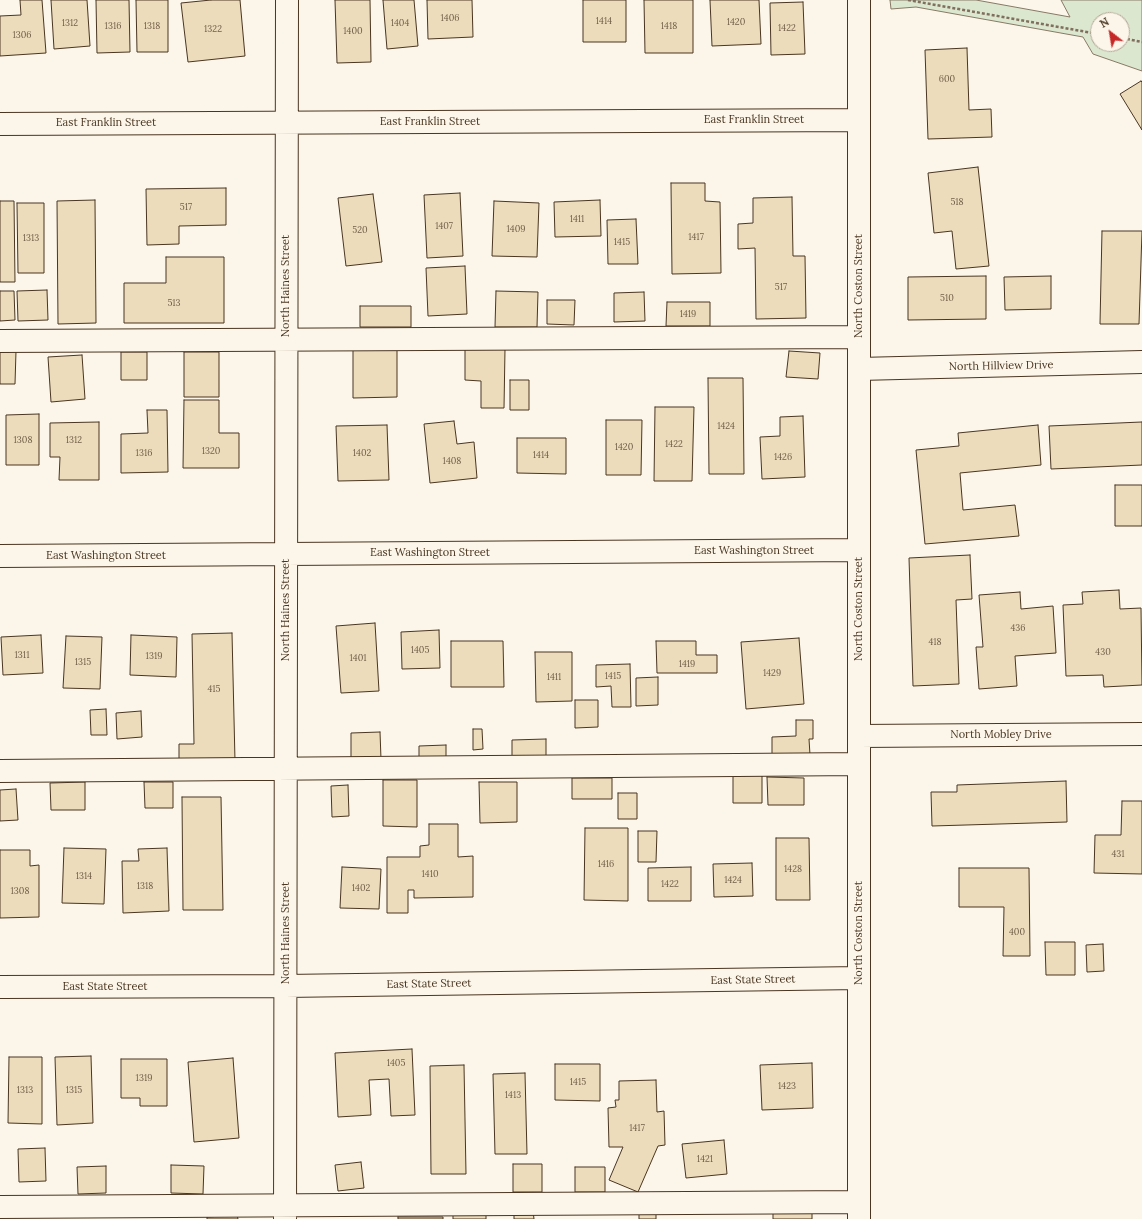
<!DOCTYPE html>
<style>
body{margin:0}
#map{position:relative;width:1142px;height:1219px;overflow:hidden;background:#fbf6e9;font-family:Lora,serif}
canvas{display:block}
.north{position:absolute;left:1090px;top:12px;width:40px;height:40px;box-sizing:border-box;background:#fbf6e9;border:1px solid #b4a999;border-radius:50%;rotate:329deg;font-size:11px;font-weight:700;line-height:16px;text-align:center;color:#4a3520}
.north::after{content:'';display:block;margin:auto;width:14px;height:18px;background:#c62828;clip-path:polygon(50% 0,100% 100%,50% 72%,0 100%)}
</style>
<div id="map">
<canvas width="1142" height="1219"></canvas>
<div class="north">N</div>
</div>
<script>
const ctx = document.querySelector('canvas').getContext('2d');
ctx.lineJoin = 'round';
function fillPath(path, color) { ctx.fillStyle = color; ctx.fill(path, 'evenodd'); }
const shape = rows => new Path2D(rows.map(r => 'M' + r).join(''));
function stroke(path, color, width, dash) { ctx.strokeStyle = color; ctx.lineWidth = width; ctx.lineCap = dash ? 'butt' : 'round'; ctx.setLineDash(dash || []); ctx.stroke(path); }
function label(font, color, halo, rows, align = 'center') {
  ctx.font = font + ' Lora,serif'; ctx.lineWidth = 3; ctx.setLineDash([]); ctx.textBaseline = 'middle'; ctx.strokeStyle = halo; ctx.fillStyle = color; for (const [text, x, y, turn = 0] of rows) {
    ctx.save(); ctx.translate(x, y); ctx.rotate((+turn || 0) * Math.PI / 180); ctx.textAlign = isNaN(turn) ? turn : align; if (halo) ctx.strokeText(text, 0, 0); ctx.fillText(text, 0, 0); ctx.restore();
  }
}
const green = shape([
 [890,0,976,0,1070,17,1061,0,1142,0,1142,71,1093,54,1083,37,916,7,891,9,890,0],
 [1098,20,1122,20,1122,44,1098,44,1098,20]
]);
const building = shape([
 [20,0,42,0,46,53,0,56,0,16,21,15,20,0],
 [51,0,87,0,90,46,54,49,51,0],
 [96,0,129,0,130,52,97,53,96,0],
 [136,0,168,0,168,52,137,52,136,0],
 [211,0,240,0,245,56,188,62,181,3,211,0],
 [335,0,370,0,371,62,337,63,335,0],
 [383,0,414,0,418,46,387,49,383,0],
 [427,0,472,0,473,37,428,39,427,0],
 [583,0,626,0,626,42,583,42,583,0],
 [644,0,693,0,693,53,645,53,644,0],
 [710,0,759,0,761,44,712,46,710,0],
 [803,2,805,54,771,55,770,3,803,2],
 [967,48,969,110,991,109,992,137,928,139,925,50,967,48],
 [1141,81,1142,82,1142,130,1120,94,1141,81],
 [978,167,989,266,956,269,952,231,934,233,928,173,978,167],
 [671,183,705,183,705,201,720,202,721,273,672,274,671,183],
 [226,188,226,225,179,226,179,244,147,245,146,189,226,188],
 [460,193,463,256,427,258,424,195,460,193],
 [373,194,382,262,346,266,338,198,373,194],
 [792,197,793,256,805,256,806,318,756,319,755,248,738,249,738,224,753,223,753,198,792,197],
 [95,200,96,323,58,324,57,201,95,200],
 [600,200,601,236,555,237,554,202,600,200],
 [0,201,14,201,15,282,0,282,0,201],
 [494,201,539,203,537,257,492,256,494,201],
 [17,203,44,203,44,273,18,273,17,203],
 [636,219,638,264,608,264,607,220,636,219],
 [1102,231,1142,231,1139,324,1100,324,1102,231],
 [166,257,224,257,224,323,124,323,124,283,166,283,166,257],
 [465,266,467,314,428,316,426,268,465,266],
 [986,276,986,319,908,320,908,277,986,276],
 [1051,276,1051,309,1005,310,1004,277,1051,276],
 [47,290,48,320,18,321,17,291,47,290],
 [0,291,14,291,15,320,0,321,0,291],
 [496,291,538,292,537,327,495,327,496,291],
 [644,292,645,321,614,322,614,293,644,292],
 [547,300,575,300,574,325,547,324,547,300],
 [667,302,710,302,710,326,666,326,667,302],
 [360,306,411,306,411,327,360,327,360,306],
 [465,348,505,349,504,408,481,408,481,381,465,380,465,348],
 [397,349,397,397,353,398,353,350,397,349],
 [0,350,16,351,15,384,0,384,0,350],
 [789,351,820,353,818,379,786,377,789,351],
 [121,352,147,352,147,380,121,380,121,352],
 [184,352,219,352,219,397,184,397,184,352],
 [82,355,85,399,51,402,48,357,82,355],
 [708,378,743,378,744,474,709,474,708,378],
 [510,380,529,380,529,410,510,410,510,380],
 [184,400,219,400,219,433,239,433,239,468,183,468,184,400],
 [655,407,694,407,692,481,654,481,655,407],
 [147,410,167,410,168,472,121,473,121,434,148,433,147,410],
 [39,414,39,465,6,465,6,415,39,414],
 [803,416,805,477,762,479,760,437,780,436,780,417,803,416],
 [606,420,642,420,641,475,606,475,606,420],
 [454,421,457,444,474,442,477,478,430,483,424,424,454,421],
 [99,422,99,480,59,480,60,457,50,457,50,423,99,422],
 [1142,422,1142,465,1051,469,1049,426,1142,422],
 [387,425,389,480,338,481,336,426,387,425],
 [1038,425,1041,465,960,473,963,510,1015,505,1019,536,925,544,916,450,959,446,958,433,1038,425],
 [517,438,566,438,566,474,517,473,517,438],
 [1115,485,1142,485,1142,526,1115,526,1115,485],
 [970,555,972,599,956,600,959,684,913,686,909,558,970,555],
 [1119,590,1120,609,1141,608,1142,685,1104,687,1103,675,1066,676,1063,605,1083,604,1082,592,1119,590],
 [1020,592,1021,609,1053,606,1056,653,1015,656,1017,686,979,689,976,647,983,647,979,595,1020,592],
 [375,623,379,691,341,693,336,626,375,623],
 [439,630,440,668,402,669,401,632,439,630],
 [232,633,235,761,179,762,179,744,194,744,192,634,232,633],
 [41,635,43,673,3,675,1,637,41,635],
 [131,635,177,637,176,677,130,675,131,635],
 [66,636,102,637,100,689,63,688,66,636],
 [799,638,804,704,746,709,741,642,799,638],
 [451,641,503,641,504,687,451,687,451,641],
 [656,641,696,641,696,655,717,655,717,673,657,673,656,641],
 [535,652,572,652,572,701,536,702,535,652],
 [630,664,631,707,612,707,611,686,596,687,596,665,630,664],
 [658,677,658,705,636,706,636,678,658,677],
 [575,700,598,700,598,727,575,728,575,700],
 [106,709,107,735,91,735,90,710,106,709],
 [141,711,142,737,117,739,116,713,141,711],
 [796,720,813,720,813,739,809,739,810,755,772,756,772,737,796,736,796,720],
 [473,729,482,729,483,749,473,750,473,729],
 [380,732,381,759,351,760,351,733,380,732],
 [546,739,546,760,512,760,512,740,546,739],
 [446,745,446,761,419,761,419,746,446,745],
 [733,775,762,775,762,803,733,803,733,775],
 [767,777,804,778,804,805,768,805,767,777],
 [572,778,612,778,612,799,572,799,572,778],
 [383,780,417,780,417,827,383,826,383,780],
 [1066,781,1067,822,932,826,931,792,957,792,957,785,1066,781],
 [85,782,85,810,51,810,50,783,85,782],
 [144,782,173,782,173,808,145,808,144,782],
 [479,782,517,782,517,822,480,823,479,782],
 [348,785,349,816,332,817,331,786,348,785],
 [16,789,18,820,0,821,0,790,16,789],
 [618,793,637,793,637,819,618,819,618,793],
 [182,797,221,797,223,910,183,910,182,797],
 [1122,801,1142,801,1142,874,1094,873,1095,835,1121,835,1122,801],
 [429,824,458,824,458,857,473,856,473,897,414,898,414,890,408,890,408,913,387,913,387,857,420,857,420,846,429,845,429,824],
 [585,828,628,828,628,901,584,900,585,828],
 [638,831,657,831,656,862,638,862,638,831],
 [776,838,809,838,810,900,776,900,776,838],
 [64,848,106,849,104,904,62,903,64,848],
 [167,848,169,911,123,913,122,861,139,861,138,849,167,848],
 [0,850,30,850,30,866,39,865,39,917,0,918,0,850],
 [752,863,753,896,714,897,713,864,752,863],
 [342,867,381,869,379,909,340,908,342,867],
 [691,867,691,901,648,901,648,868,691,867],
 [959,868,1029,868,1030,956,1003,956,1004,907,959,907,959,868],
 [1045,942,1075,942,1075,975,1046,975,1045,942],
 [1103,944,1104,971,1087,972,1086,945,1103,944],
 [412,1049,415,1115,391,1116,389,1079,369,1080,371,1115,338,1117,335,1053,412,1049],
 [91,1056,93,1123,57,1125,55,1057,91,1056],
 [9,1057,42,1057,42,1124,8,1123,9,1057],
 [233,1058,239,1138,194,1142,188,1062,233,1058],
 [121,1059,167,1059,167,1106,140,1106,140,1098,121,1098,121,1059],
 [812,1063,813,1108,762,1110,760,1065,812,1063],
 [555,1064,600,1064,600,1101,555,1100,555,1064],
 [464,1065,466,1174,431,1174,430,1066,464,1065],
 [525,1073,527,1154,495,1154,493,1074,525,1073],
 [656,1080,657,1112,664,1111,665,1145,658,1146,638,1192,609,1180,623,1147,609,1147,608,1108,616,1107,615,1100,619,1100,619,1081,656,1080],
 [724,1140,727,1174,686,1178,682,1144,724,1140],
 [45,1148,46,1181,19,1182,18,1149,45,1148],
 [361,1162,364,1188,338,1191,335,1165,361,1162],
 [513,1164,542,1164,542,1192,513,1192,513,1164],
 [171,1165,204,1166,203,1194,171,1193,171,1165],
 [106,1166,106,1193,78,1194,77,1167,106,1166],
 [575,1167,605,1167,605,1192,575,1192,575,1167],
 [773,1209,812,1209,812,1219,773,1219,773,1209],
 [533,1211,534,1219,514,1219,514,1212,533,1211],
 [453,1214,486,1214,486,1219,453,1219,453,1214],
 [639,1214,656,1214,656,1219,639,1219,639,1214],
 [237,1215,238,1219,207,1219,207,1217,237,1215],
 [398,1217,443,1217,443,1219,398,1219,398,1217]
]);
const path = shape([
 [908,0,1098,34],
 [1122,38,1142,42]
]);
const minor = shape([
 [0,124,859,120],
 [0,341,859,337],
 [859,369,1142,362],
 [0,556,859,550],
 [859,736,1142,734],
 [0,771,859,764],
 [0,987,285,986,859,978],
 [0,1207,859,1202],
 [285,1219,287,0],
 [859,1219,859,0]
]);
const numberNames = [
 ["1406",450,18],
 ["1414",604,21],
 ["1420",736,22],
 ["1312",70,23],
 ["1404",400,23],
 ["1316",113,26],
 ["1318",152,26],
 ["1418",669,26],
 ["1422",787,28],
 ["1322",213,29],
 ["1400",353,31],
 ["1306",22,35],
 ["600",947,79],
 ["518",957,202],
 ["517",186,207],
 ["1411",577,219],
 ["1407",444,226],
 ["1409",516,229],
 ["520",360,230],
 ["1417",696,237],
 ["1313",31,238],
 ["1415",622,242],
 ["517",781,287],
 ["510",947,298],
 ["513",174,303],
 ["1419",688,314],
 ["1424",726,426],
 ["1308",23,440],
 ["1312",74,440],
 ["1422",674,444],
 ["1420",624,447],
 ["1320",211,451],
 ["1316",144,453],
 ["1402",362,453],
 ["1414",541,455],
 ["1426",783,457],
 ["1408",452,461],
 ["436",1018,628],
 ["418",935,642],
 ["1405",420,650],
 ["430",1103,652],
 ["1311",22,655],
 ["1319",154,656],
 ["1401",358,658],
 ["1315",83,662],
 ["1419",687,664],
 ["1429",772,673],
 ["1415",613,676],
 ["1411",554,677],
 ["415",214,689],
 ["431",1118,854],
 ["1416",606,864],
 ["1428",793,869],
 ["1410",430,874],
 ["1314",84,876],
 ["1424",733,880],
 ["1422",670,884],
 ["1318",145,886],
 ["1402",361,888],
 ["1308",20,891],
 ["400",1017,932],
 ["1405",396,1063],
 ["1319",144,1078],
 ["1415",578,1082],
 ["1423",787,1086],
 ["1313",25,1090],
 ["1315",74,1090],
 ["1413",513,1095],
 ["1417",637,1128],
 ["1421",705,1159]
];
const streetNames = [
 ["East Franklin Street",754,120],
 ["East Franklin Street",430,122],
 ["East Franklin Street",106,123],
 ["North Haines Street",286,286,-90],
 ["North Coston Street",859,286,-90],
 ["North Hillview Drive",1001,366,-1],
 ["East Washington Street",754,551],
 ["East Washington Street",430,553],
 ["East Washington Street",106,556],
 ["North Coston Street",859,609,-90],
 ["North Haines Street",286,610,-90],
 ["North Mobley Drive",1001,735],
 ["North Haines Street",286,933,-90],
 ["North Coston Street",859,933,-90],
 ["East State Street",753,980,-1],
 ["East State Street",429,984,-1],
 ["East State Street",105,987]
];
fillPath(green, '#dce7d0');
stroke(green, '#887966', 1);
fillPath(building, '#ecdcbc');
stroke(building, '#4a3520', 1);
stroke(minor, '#4a3520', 24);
stroke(path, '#7f6f5c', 2.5, [3, 2]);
stroke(minor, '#fbf6e9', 22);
label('9px', '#725f47', null, numberNames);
label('11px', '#4a3520', '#fbf6e9', streetNames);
</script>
